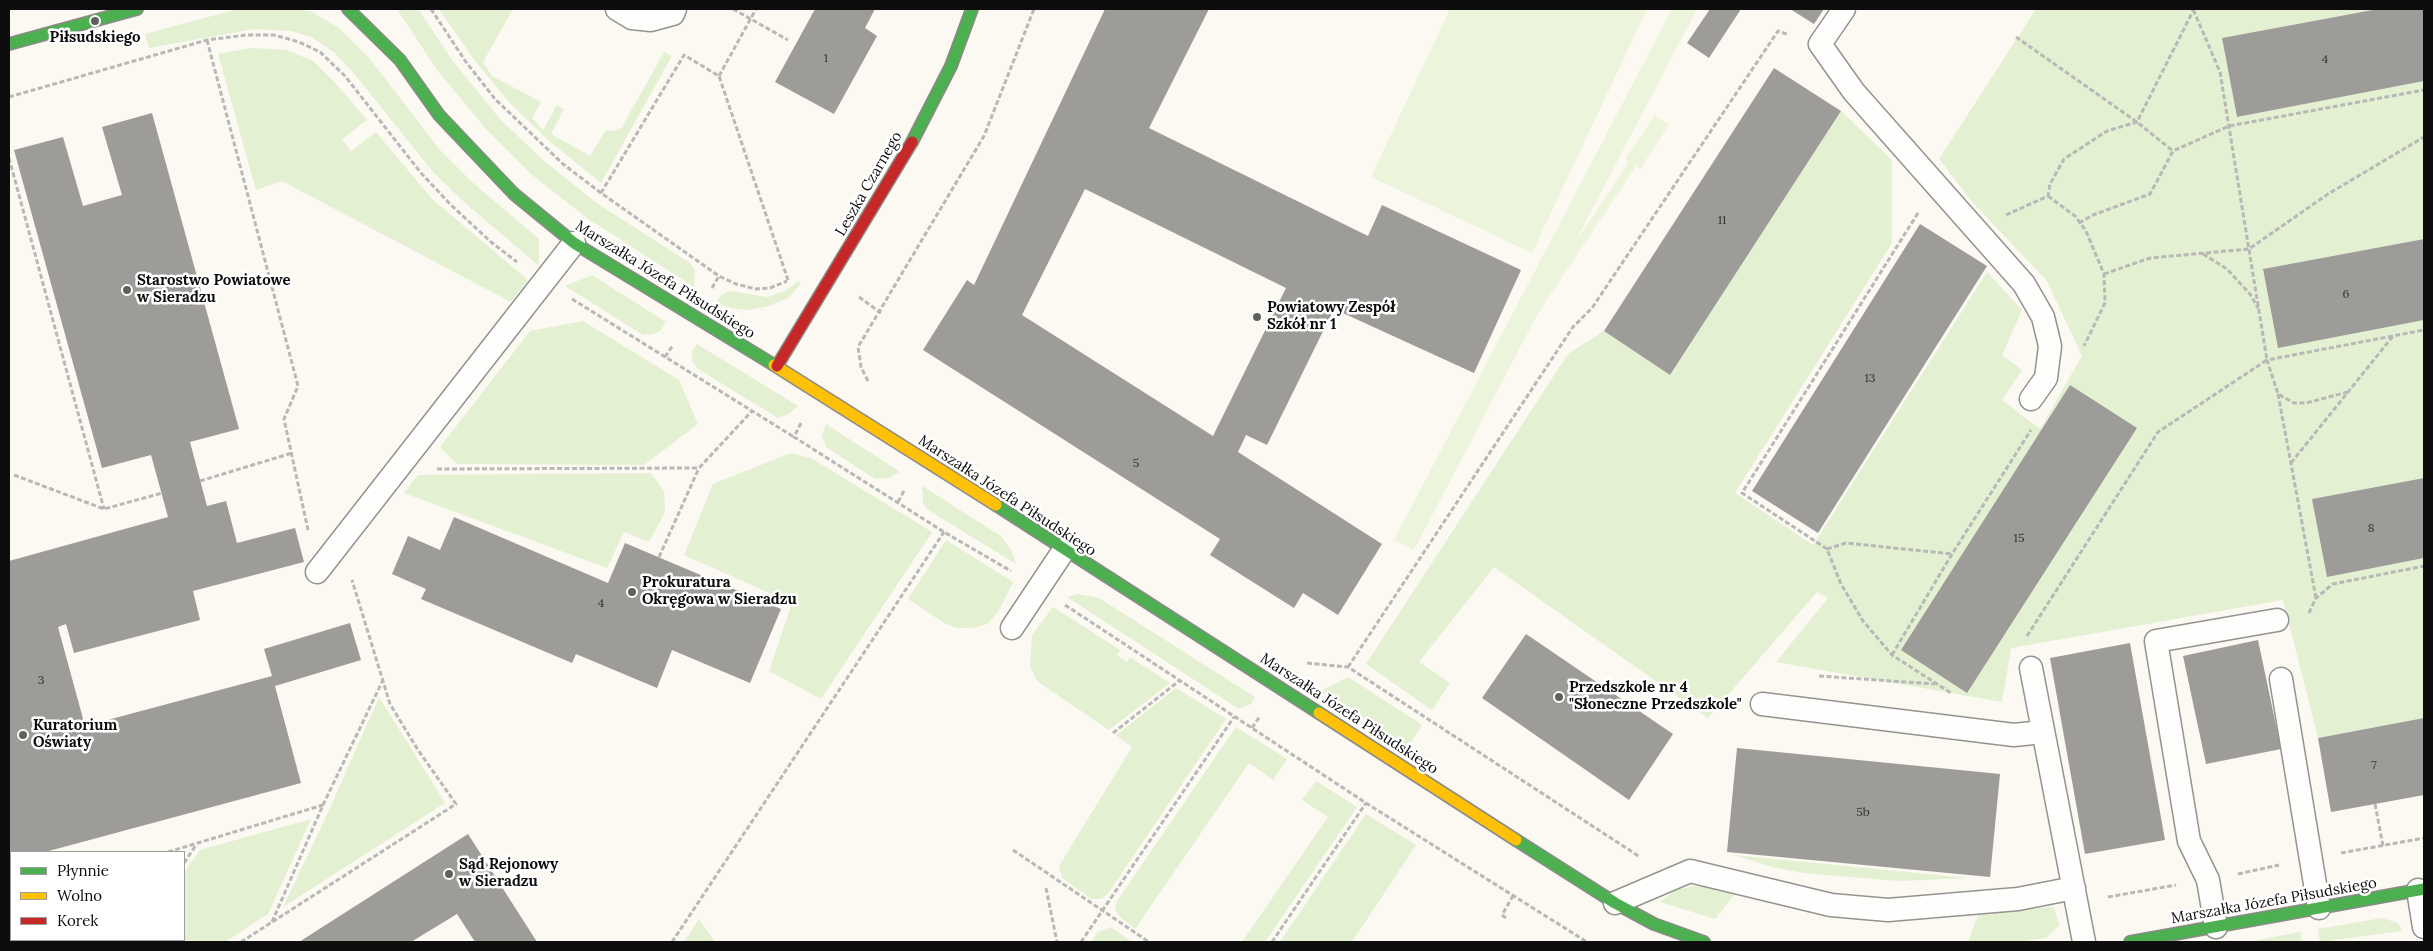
<!DOCTYPE html>
<meta charset="utf-8">
<style>
body{margin:0}
#map{position:relative;width:2433px;height:951px;overflow:hidden;background:#fbf9f2;font-family:Lora,serif}
canvas{display:block}
.frame{position:absolute;inset:0;border:10px solid #0d0d0d;pointer-events:none}
.legend{position:absolute;left:10px;top:851px;width:175px;height:90px;box-sizing:border-box;background:#fff;border:1px solid #9e9e9e;margin:0;padding:6px 9px;list-style:none;font-size:15px;color:#0d0d0d}
.legend li{display:flex;align-items:center;gap:10px;height:25px}
.legend b{width:25px;border:1px solid #9e9e9e}
</style>
<div id="map">
<canvas width="2433" height="951"></canvas>
<div class="frame"></div>
<ul class="legend">
<li><b style="height:6px;background:#4caf50"></b>Płynnie</li>
<li><b style="height:6px;background:#ffc107"></b>Wolno</li>
<li><b style="height:6px;background:#c62828"></b>Korek</li>
</ul>
</div>
<script>
const ctx = document.querySelector('canvas').getContext('2d');
ctx.lineJoin = 'round';
function fillPath(path, color) { ctx.fillStyle = color; ctx.fill(path, 'evenodd'); }
const shape = rows => new Path2D(rows.map(r => 'M' + r).join(''));
function stroke(path, color, width, dash) { ctx.strokeStyle = color; ctx.lineWidth = width; ctx.lineCap = dash ? 'butt' : 'round'; ctx.setLineDash(dash || []); ctx.stroke(path); }
function label(font, color, halo, rows, align = 'center') {
  ctx.font = font + ' Lora,serif'; ctx.lineWidth = 5; ctx.setLineDash([]); ctx.textBaseline = 'middle'; ctx.strokeStyle = halo; ctx.fillStyle = color; for (const [text, x, y, turn = 0] of rows) {
    ctx.save(); ctx.translate(x, y); ctx.rotate((+turn || 0) * Math.PI / 180); ctx.textAlign = isNaN(turn) ? turn : align; if (halo) ctx.strokeText(text, 0, 0); ctx.fillText(text, 0, 0); ctx.restore();
  }
}
const green = shape([
 [238,9,293,9,310,11,339,28,370,59,440,150,472,182,539,239,539,266,465,203,433,172,357,77,335,53,313,38,292,31,254,29,149,48,145,34],
 [397,9,418,9,452,60,500,119,544,161,598,204,690,263,695,270,694,287,587,218,531,174,486,129,437,70],
 [439,9,513,9,483,62,492,76,541,102,532,118,543,130,557,105,564,109,551,134,590,156,606,130,614,131,622,127,664,52,672,56,601,183,549,141,509,102,475,61],
 [2036,9,2378,9,2222,38,2237,117,2424,81,2424,239,2263,269,2278,347,2424,320,2424,478,2313,499,2327,576,2424,558,2424,718,2318,738,2283,600,2011,648,2002,702,1776,662,1828,598,1817,592,1708,718,1494,567,1419,662,1450,683,1432,710,1366,664,1568,354,1604,331,1670,375,1841,111,1892,160,1892,243,1735,493,1813,545,1987,272,2022,310,2002,355,2022,370,2002,400,2040,429,2082,356,2047,281,1973,203,1939,159],
 [251,48,286,50,313,61,337,85,367,120,342,139,351,151,376,132,432,199,528,280,511,302,282,181,256,190,218,54],
 [592,275,666,322,660,331,653,334,643,335,565,286],
 [798,281,801,284,788,298,769,306,749,310,731,308,716,303,721,295,730,291,768,297,787,290],
 [583,321,679,380,698,424,644,465,457,464,440,447,530,331],
 [697,344,798,406,789,414,778,418,698,369,692,361,692,351],
 [826,424,900,472,889,478,875,479,826,447,822,435],
 [791,453,811,458,932,532,821,699,769,671,792,603,684,555,713,484],
 [651,473,664,491,665,512,649,542,624,532,607,568,404,493,418,475],
 [922,486,1001,536,1011,550,1016,564,928,510,923,503],
 [946,540,1013,582,998,612,987,624,973,628,956,628,944,623,908,599],
 [1078,594,1099,598,1255,697,1251,704,1239,709,1067,597],
 [1053,607,1120,650,1117,655,1127,662,1130,657,1170,683,1109,730,1037,681,1030,666,1032,635],
 [1348,677,1422,725,1408,747,1321,691],
 [1176,688,1226,719,1107,895,1101,899,1092,899,1062,878,1059,866,1132,747,1116,735],
 [379,697,445,803,283,907,326,817],
 [1236,727,1287,759,1273,780,1249,763,1135,929,1118,915,1115,909,1117,901],
 [1316,781,1357,807,1265,942,1242,942,1328,817,1302,800],
 [1366,814,1416,845,1352,942,1280,942],
 [311,819,268,914,225,942,134,942,135,940,184,940,184,873,200,850],
 [1734,855,1968,878,1899,881,1804,873,1772,867],
 [1694,886,1706,887,1734,895,1715,919,1660,902,1676,890],
 [9,902,11,902,11,940,124,940,122,942,9,942],
 [2049,907,2054,908,2059,925,2046,938,2019,942,1968,942,1978,915],
 [2382,918,2398,923,2402,931,2320,942,2318,929],
 [699,919,715,942,684,942],
 [1111,927,1132,942,1091,942,1098,932],
 [2300,932,2302,942,2247,942]
]);
const pitch = shape([
 [1450,9,1647,9,1532,253,1371,177],
 [1672,9,1697,9,1574,244,1629,162,1625,159,1655,115,1669,125,1640,169,1636,166,1538,313,1414,550,1394,540]
]);
const building = shape([
 [815,9,875,9,865,28,877,36,834,114,775,82],
 [1105,9,1209,9,1149,128,1368,236,1382,205,1521,270,1474,373,1334,309,1267,445,1246,435,1238,452,1382,544,1338,615,1303,593,1294,608,1210,555,1220,539,923,350,967,280,974,285],
 [1085,189,1286,288,1213,436,1022,315],
 [1710,9,1741,9,1709,58,1687,43],
 [1790,9,1824,9,1814,24],
 [2378,9,2424,9,2424,81,2237,117,2222,38],
 [1774,68,1841,111,1670,375,1604,331],
 [152,113,239,429,190,442,207,506,226,501,237,543,295,528,304,562,193,591,200,620,74,653,66,624,58,627,85,726,272,676,264,649,350,623,361,660,275,686,301,783,45,852,11,852,11,861,9,862,9,561,168,517,151,455,102,468,14,150,63,137,83,206,122,195,102,127],
 [1920,224,1987,266,1818,533,1752,491],
 [2424,239,2424,320,2278,348,2263,269],
 [2070,385,2137,428,1967,693,1901,650],
 [2424,478,2424,558,2327,577,2312,499],
 [454,517,608,583,625,543,781,609,750,683,672,650,657,688,576,654,572,663,421,599,426,589,392,574,408,536,440,550],
 [1526,634,1673,734,1629,800,1482,698],
 [2258,640,2281,749,2206,764,2183,656],
 [2130,643,2165,840,2085,854,2050,658],
 [2424,718,2424,795,2331,812,2318,738],
 [1737,748,2000,774,1990,877,1727,852],
 [468,834,537,942,475,942,457,914,411,942,299,942]
]);
const path = shape([
 [431,9,466,62,495,99,563,164,601,193,719,276,736,284,756,289,770,288,787,281],
 [733,9,788,40],
 [2016,37,2137,122,2173,151],
 [207,40,298,386,284,419,308,530],
 [719,76,756,9],
 [9,97,207,40,246,35,274,35,299,42,320,52,345,76,421,173,451,205,491,242,517,262],
 [9,158,104,509],
 [601,193,684,55,719,76,788,280],
 [2048,196,2075,216,2086,231,2104,274,2105,303,2084,346],
 [1918,213,1742,493,1827,549,1841,584,1863,621,1892,655,1951,693],
 [2006,215,2048,196,2050,184,2064,159,2107,131,2137,122,2194,9],
 [2079,223,2093,215,2150,194,2173,151,2229,126,2424,90],
 [2203,254,2227,269,2250,294,2258,308],
 [2104,274,2150,258,2249,249,2328,194,2424,137],
 [712,288,719,276],
 [859,297,881,313],
 [572,299,794,437],
 [665,357,673,345],
 [868,381,861,367,858,347,984,136,1034,9],
 [2348,392,2306,403,2294,403,2278,394,2267,360,2424,330],
 [2278,394,2316,598],
 [801,423,794,437,944,532,1011,571],
 [2291,463,2393,336],
 [437,469,699,468,752,411],
 [14,475,104,509,162,493],
 [200,481,292,453],
 [898,502,905,489],
 [1827,549,1846,543,1952,554],
 [659,557,699,468],
 [1065,605,1366,803,1587,942],
 [2309,613,2316,598,2333,584,2424,566],
 [2027,636,2158,432,2267,360,2220,72,2193,9],
 [1892,655,1952,554,2031,430],
 [1307,663,1348,667,1640,857],
 [1348,667,1573,327,1592,308,1778,31,1789,35],
 [1819,676,1935,684],
 [1252,728,1260,716],
 [1113,733,1179,681],
 [2375,804,2383,846],
 [1013,850,1149,942],
 [168,852,323,805],
 [2341,853,2424,838],
 [184,863,196,845],
 [2238,874,2279,865],
 [1046,888,1057,942],
 [9,894,11,893],
 [2108,897,2176,885],
 [1506,918,1502,915,1513,896],
 [272,922,323,805,383,680],
 [128,942,129,940],
 [241,942,456,804,418,750,390,704,352,580],
 [672,942,944,532],
 [1081,942,1234,717],
 [1272,942,1366,803]
]);
const lane = shape([
 [617,9,632,18,651,20,673,14,675,9],
 [1844,9,1820,44,1854,92,2024,284,2043,317,2050,346,2046,378,2031,399],
 [317,572,574,243],
 [1012,628,1064,550],
 [2031,668,2084,942],
 [2281,679,2319,908],
 [1762,704,2014,735,2043,732],
 [2418,890,2424,927],
 [1615,903,1690,871,1831,905,1888,910,2018,899,2074,888],
 [2216,927,2208,880,2189,841,2156,641,2277,620]
]);
const fast = shape([
 [348,9,400,60,439,115,514,194,574,243,774,365],
 [9,44,137,9],
 [912,142,951,66,972,9],
 [996,505,1319,713],
 [1516,840,1615,903,1654,924,1704,942],
 [2130,942,2424,889]
]);
const slow = shape([
 [774,365,996,505],
 [1319,713,1516,840]
]);
const jam = shape([
 [777,366,912,142]
]);
const markers = [
 [95,21,5,"#60605d"],
 [127,290,5,"#60605d"],
 [1257,317,5,"#60605d"],
 [632,592,5,"#60605d"],
 [1559,697,5,"#60605d"],
 [23,735,5,"#60605d"],
 [449,874,5,"#60605d"]
];
const numberNames = [
 ["1",826,59],
 ["4",2325,60],
 ["11",1722,221],
 ["6",2346,295],
 ["13",1870,379],
 ["5",1136,464],
 ["8",2371,529],
 ["15",2019,539],
 ["4",601,604],
 ["3",41,681],
 ["7",2374,766],
 ["5b",1863,813]
];
const poiNames = [
 ["Piłsudskiego",95,38,"center"],
 ["Starostwo Powiatowe",137,281],
 ["w Sieradzu",137,298],
 ["Powiatowy Zespół",1267,308],
 ["Szkół nr 1",1267,325],
 ["Prokuratura",642,583],
 ["Okręgowa w Sieradzu",642,600],
 ["Przedszkole nr 4",1569,688],
 ["\"Słoneczne Przedszkole\"",1569,705],
 ["Kuratorium",33,726],
 ["Oświaty",33,743],
 ["Sąd Rejonowy",459,865],
 ["w Sieradzu",459,882]
];
const streetNames = [
 ["Leszka Czarnego",869,184,-60],
 ["Marszałka Józefa Piłsudskiego",665,280,32],
 ["Marszałka Józefa Piłsudskiego",1007,496,33],
 ["Marszałka Józefa Piłsudskiego",1349,714,33],
 ["Marszałka Józefa Piłsudskiego",2274,901,-10]
];
fillPath(green, '#e3f0d2');
fillPath(pitch, '#edf4dc');
fillPath(building, '#9e9c98');
stroke(lane, '#949390', 25);
stroke(fast, '#8b8a87', 14);
stroke(slow, '#8b8a87', 14);
stroke(jam, '#8b8a87', 14);
stroke(path, '#b8b8b6', 3, [5, 2.5]);
stroke(lane, '#fefefd', 22);
stroke(fast, '#4caf50', 11);
stroke(slow, '#ffc107', 11);
stroke(jam, '#c62828', 11);
for (const [x, y, r, color] of markers) { const dot = new Path2D(); dot.arc(x, y, r, 0, 2 * Math.PI); ctx.fillStyle = color; ctx.fill(dot); stroke(dot, '#fff', 2); }
label('12px', '#313130', null, numberNames);
label('bold 15px', '#0d0d0d', '#fff', poiNames, 'left');
label('15px', '#0d0d0d', '#fff', streetNames);
</script>
